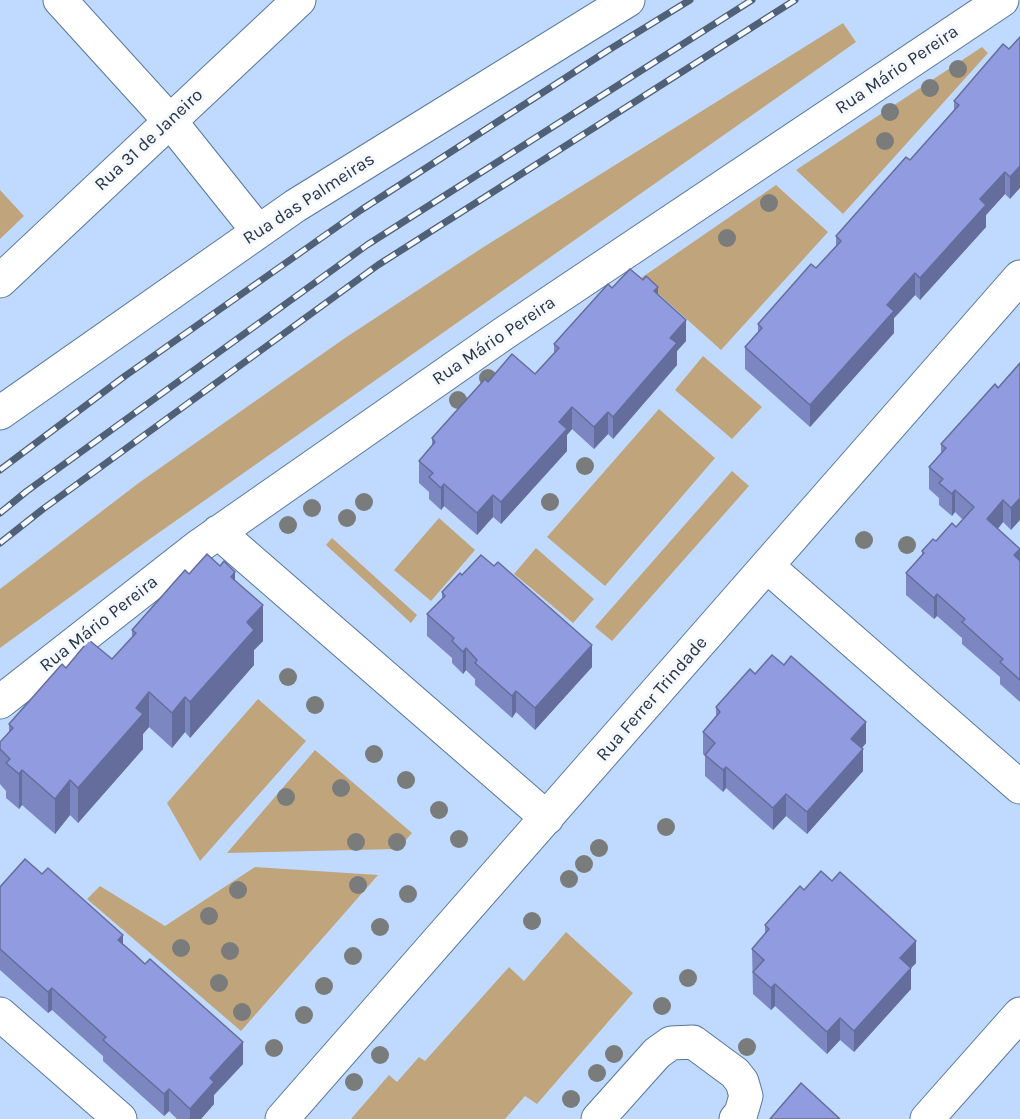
<!DOCTYPE html>
<meta charset="utf-8">
<style>
body{margin:0}
canvas{display:block;background:#bfdafe}
</style>
<canvas width="1020" height="1119"></canvas>
<script>
const ctx = document.querySelector('canvas').getContext('2d');
ctx.lineJoin = 'round';
function fillPath(path, color) { ctx.fillStyle = color; ctx.fill(path, 'evenodd'); }
const shape = rows => new Path2D(rows.map(r => 'M' + r).join(''));
function stroke(path, color, width, dash) { ctx.strokeStyle = color; ctx.lineWidth = width; ctx.lineCap = dash ? 'butt' : 'round'; ctx.setLineDash(dash || []); ctx.stroke(path); }
function label(font, color, halo, rows, align = 'center') {
  ctx.font = font + ' Karla,sans-serif'; ctx.lineWidth = 6; ctx.setLineDash([]); ctx.textBaseline = 'middle'; ctx.strokeStyle = halo; ctx.fillStyle = color; for (const [text, x, y, turn = 0] of rows) {
    ctx.save(); ctx.translate(x, y); ctx.rotate((+turn || 0) * Math.PI / 180); ctx.textAlign = isNaN(turn) ? turn : align; if (halo) ctx.strokeText(text, 0, 0); ctx.fillText(text, 0, 0); ctx.restore();
  }
}
const green = shape([
 [843,23,856,42,147,541,0,648,0,589,140,482,345,338,482,248],
 [982,47,988,53,843,214,796,170],
 [776,185,828,232,721,350,641,278],
 [0,190,24,216,0,239],
 [703,356,762,407,732,439,675,390],
 [659,409,715,458,605,586,547,537],
 [732,471,749,486,612,641,595,627],
 [439,518,475,550,431,601,394,570],
 [332,538,417,615,411,623,326,545],
 [536,548,594,599,573,623,514,574],
 [258,699,306,741,200,861,167,803],
 [315,750,412,833,398,849,227,853],
 [255,867,378,875,241,1031,87,899,100,886,165,926],
 [566,932,633,993,537,1104,525,1096,505,1119,351,1119,389,1075,397,1082,419,1057,425,1061,509,967,524,981]
]);
const minor = shape([
 [60,0,170,121,258,231],
 [0,413,295,206,628,0],
 [218,532,547,818],
 [767,566,1020,787],
 [0,702,199,546,503,334,1002,0],
 [0,1014,120,1119],
 [282,1119,1020,277],
 [598,1119,657,1053,671,1043,693,1042,735,1073,742,1082,746,1096,741,1113,736,1119],
 [927,1119,1020,1014]
]);
const tertiary = shape([
 [0,281,299,0]
]);
const rail = shape([
 [0,470,125,376,361,210,607,51,690,0],
 [0,513,27,491,367,245,752,0],
 [0,543,43,509,378,265,795,0]
]);
const trees = [
 [958,69],
 [930,88],
 [890,112],
 [885,141],
 [769,203],
 [727,238],
 [488,378],
 [458,400],
 [585,466],
 [364,502],
 [550,502],
 [312,508],
 [347,518],
 [288,525],
 [864,540],
 [907,545],
 [288,677],
 [315,705],
 [374,754],
 [406,780],
 [341,788],
 [286,797],
 [439,810],
 [666,827],
 [459,839],
 [356,842],
 [397,842],
 [599,848],
 [584,864],
 [569,879],
 [358,885],
 [238,890],
 [408,894],
 [209,916],
 [532,921],
 [380,927],
 [181,948],
 [230,951],
 [353,956],
 [688,978],
 [219,983],
 [324,986],
 [662,1006],
 [242,1012],
 [304,1015],
 [747,1047],
 [274,1048],
 [614,1054],
 [380,1055],
 [597,1073],
 [354,1082],
 [571,1099]
];
const wall = shape([
 [1020,37,1010,199,1005,194,986,215,986,227,920,300,915,295,899,313,894,318,894,333,810,427,745,369,745,347,758,332,758,324,816,268,836,246,836,236,910,160,954,111,954,101,1009,49],
 [612,288,658,295,686,341,677,351,677,365,613,439,608,434,594,449,572,429,567,435,567,451,501,524,493,517,477,535,444,506,441,510,429,499,429,492,419,483,419,461,432,446,432,438,488,382,535,374,554,353,554,344],
 [1020,363,1011,530,1003,522,998,529,1020,549,1020,702,1000,684,1000,677,962,644,962,638,937,616,934,619,906,595,906,573,922,556,922,551,956,527,963,520,955,512,952,516,939,505,939,498,929,489,929,467,941,453,941,444,998,388],
 [189,574,235,581,263,641,254,650,254,665,190,738,185,732,172,748,149,727,143,734,143,749,78,823,70,815,55,834,22,805,19,809,6,798,6,791,0,784,0,742,9,732,9,724,66,668,112,659,132,638,132,630],
 [462,575,592,667,535,730,516,712,512,718,475,685,475,679,466,670,463,674,452,663,452,658,427,636,427,614,442,599,442,592],
 [755,674,866,743,862,748,863,771,807,834,786,816,773,830,726,788,723,792,705,776,705,756,703,754,703,732,716,716,716,707],
 [0,887,123,944,243,1064,214,1095,214,1104,201,1119,177,1119,169,1111,164,1116,103,1061,103,1056,52,1010,48,1013,0,970],
 [804,890,916,963,911,968,911,989,854,1052,840,1040,827,1054,775,1006,771,1010,753,994,752,949,765,934,765,925]
]);
const shadedWall = shape([
 [1020,166,1020,188,1010,199,1010,177],
 [1005,172,1005,194,986,215,986,227,920,300,920,278,980,199],
 [915,273,915,295,894,318,894,333,810,427,810,405,887,305],
 [658,287,658,309,654,291],
 [686,320,686,341,677,351,677,365,613,439,613,417,670,338],
 [572,407,572,429,567,435,567,451,501,524,501,502,559,422],
 [608,412,608,434,594,449,594,427],
 [444,484,444,506,441,510,441,488],
 [955,490,955,512,952,516,952,494],
 [493,495,493,517,477,535,477,513],
 [1020,498,1020,520,1011,530,1011,508],
 [1003,500,1003,522,987,541,987,519],
 [1020,549,1020,571,1014,555],
 [235,572,235,607,231,577],
 [937,594,937,616,934,619,934,598],
 [263,605,263,641,254,650,254,665,190,738,190,702,247,622],
 [592,645,592,667,535,730,535,708],
 [466,648,466,670,463,674,463,652],
 [516,691,516,712,512,718,512,696],
 [149,692,149,727,143,734,143,749,78,823,78,788,136,708],
 [185,697,185,732,172,748,172,713],
 [866,722,866,743,851,761,851,739],
 [863,749,863,771,807,834,807,812],
 [726,767,726,788,723,792,723,770],
 [22,770,22,805,19,809,19,774],
 [70,780,70,815,55,834,55,799],
 [786,794,786,816,773,830,773,808],
 [123,935,123,957,118,940],
 [916,941,916,963,911,968,911,989,854,1052,854,1031,900,958],
 [775,984,775,1006,771,1010,771,988],
 [52,988,52,1010,48,1013,48,992],
 [840,1018,840,1040,827,1054,827,1032],
 [243,1042,243,1064,214,1095,214,1104,201,1119,190,1119,190,1109,210,1078],
 [169,1089,169,1111,164,1116,164,1094]
]);
const building = shape([
 [1020,37,1020,166,1010,177,1005,172,992,186,980,199,986,205,920,278,915,273,899,291,887,305,894,311,810,405,745,347,762,328,758,324,811,264,816,268,841,241,836,236,906,157,910,160,959,105,954,101,1003,44,1009,49,1020,37],
 [630,269,643,280,646,276,658,287,654,291,686,320,670,338,677,343,613,417,608,412,594,427,572,407,559,422,567,429,501,502,493,495,477,513,444,484,441,488,429,477,433,473,419,461,435,442,432,438,485,379,488,382,512,354,535,374,559,348,554,344,608,284,612,288,630,269],
 [1020,363,1020,498,1011,508,1003,500,987,519,1020,549,1014,555,1020,561,1020,680,1000,662,1003,659,962,622,965,619,937,594,934,598,906,573,924,553,922,551,933,539,936,541,952,523,956,527,974,507,955,490,952,494,939,483,943,479,929,467,946,448,941,444,995,384,998,388,1020,363],
 [207,554,220,566,224,561,235,572,231,577,263,605,247,622,254,630,190,702,185,697,172,713,149,692,136,708,143,714,78,788,70,780,55,799,22,770,19,774,6,763,10,759,0,749,0,742,13,728,9,724,62,664,66,668,89,640,112,659,136,633,132,630,185,570,189,574,207,554],
 [481,555,494,566,498,562,592,645,535,708,516,691,512,696,475,663,477,660,466,648,463,652,452,641,454,638,427,614,445,596,442,592,460,573,462,575,481,555],
 [772,655,784,665,791,656,866,722,851,739,863,749,807,812,786,794,773,808,726,767,723,770,705,755,715,743,703,732,720,712,716,707,750,669,755,674,772,655],
 [25,859,42,874,48,868,123,935,118,940,132,952,145,964,150,959,243,1042,210,1078,214,1082,190,1109,169,1089,164,1094,103,1040,106,1037,52,988,48,992,0,949,0,887,25,859],
 [821,871,832,881,840,872,916,941,900,958,911,968,854,1031,840,1018,827,1032,775,984,771,988,753,972,764,960,752,949,769,929,765,925,800,886,804,890,821,871],
 [801,1083,840,1119,770,1119,801,1083]
]);
const streetNames = [
 ["Rua Mário Pereira",897,70,-34],
 ["Rua 31 de Janeiro",149,140,-43],
 ["Rua das Palmeiras",309,199,-33],
 ["Rua Mário Pereira",494,341,-34],
 ["Rua Mário Pereira",99,624,-38],
 ["Rua Ferrer Trindade",652,699,-49]
];
fillPath(green, '#c0a47c');
stroke(minor, '#57759d', 35);
stroke(tertiary, '#57759d', 35);
stroke(minor, '#fff', 33);
stroke(tertiary, '#fff', 33);
stroke(rail, '#4f6077', 7);
stroke(rail, '#f5f9fe', 4.5, [14]);
ctx.fillStyle = '#7a7c7c';
for (const [x, y] of trees) { ctx.beginPath(); ctx.arc(x, y, 9, 0, 2 * Math.PI); ctx.fill(); }
fillPath(wall, '#7c86c0');
fillPath(shadedWall, '#656d9c');
fillPath(building, '#909cdf');
stroke(building, '#656d9c', 1.5);
label('18px', '#263345', '#f5f9fe', streetNames);
</script>
